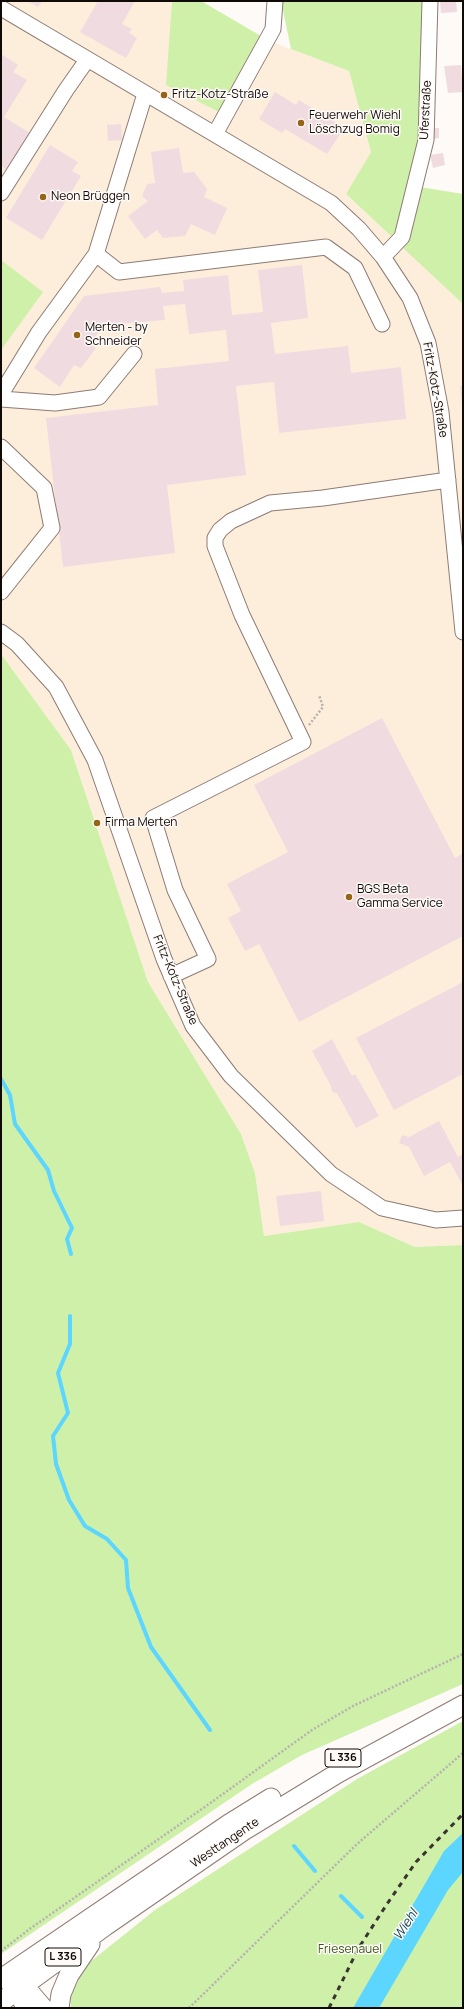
<!DOCTYPE html>
<meta charset="utf-8">
<style>
body{margin:0}
#map{position:relative;width:464px;height:2009px;overflow:hidden;background:#fefaf8;font-family:Manrope,sans-serif}
canvas{display:block}
.frame{position:absolute;inset:0;border:2px solid #100a07;pointer-events:none}
</style>
<div id="map">
<canvas width="464" height="2009"></canvas>
<div class="frame"></div>
</div>
<script>
const ctx = document.querySelector('canvas').getContext('2d');
ctx.lineJoin = 'round';
function fillPath(path, color) { ctx.fillStyle = color; ctx.fill(path, 'evenodd'); }
const shape = rows => new Path2D(rows.map(r => 'M' + r).join(''));
function stroke(path, color, width, dash) { ctx.strokeStyle = color; ctx.lineWidth = width; ctx.lineCap = dash ? 'butt' : 'round'; ctx.setLineDash(dash || []); ctx.stroke(path); }
function label(font, color, halo, rows, align = 'center') {
  ctx.font = font + ' Manrope,sans-serif'; ctx.lineWidth = 3; ctx.setLineDash([]); ctx.textBaseline = 'middle'; ctx.strokeStyle = halo; ctx.fillStyle = color; for (const [text, x, y, turn = 0] of rows) {
    ctx.save(); ctx.translate(x, y); ctx.rotate((+turn || 0) * Math.PI / 180); ctx.textAlign = isNaN(turn) ? turn : align; if (halo) ctx.strokeText(text, 0, 0); ctx.fillText(text, 0, 0); ctx.restore();
  }
}
const industrial = shape([
 [1,1,170,1,272,42,349,71,371,152,346,194,463,302,463,1245,415,1247,359,1222,264,1236,255,1173,241,1134,148,982,71,750,1,654]
]);
const green = shape([
 [170,1,201,1,261,36,219,112,166,85,172,2],
 [281,1,420,1,425,9,421,135,397,230,391,236,346,194,371,152,349,71,291,49],
 [420,187,463,194,462,303,401,246],
 [1,260,43,292,1,350],
 [1,654,71,750,148,982,241,1134,255,1173,264,1236,359,1222,415,1247,463,1245,463,1684,302,1755,252,1784,1,1954],
 [463,1721,463,2008,71,2008,70,1997,85,1966,155,1910,357,1779]
]);
const water = shape([
 [463,1833,463,1872,448,1890,379,2008,353,2008,444,1851]
]);
const stream = shape([
 [1,1079,10,1095,15,1124,48,1170,54,1191,72,1228,67,1239,71,1254],
 [70,1316,70,1344,58,1373,68,1413,53,1436,56,1464,69,1500,85,1526,107,1539,126,1560,128,1588,151,1647,210,1730],
 [294,1846,315,1871],
 [341,1896,362,1917]
]);
const building = shape([
 [27,1,42,1,38,7],
 [98,1,135,1,122,24,132,29,129,33,137,38,126,58,80,32],
 [440,1,456,1,457,12,441,13],
 [1,54,18,65,13,72,27,80,4,117,30,133,7,170,1,166],
 [461,65,463,92,448,93,444,66],
 [275,92,296,105,299,100,344,128,327,154,285,129,282,133,259,119],
 [121,124,122,140,108,141,107,125],
 [433,128,439,128,439,138,434,139],
 [50,145,78,162,72,171,81,176,42,240,6,218],
 [179,148,183,173,194,172,207,189,204,197,227,208,215,235,191,224,185,236,163,238,157,230,145,239,128,216,148,201,142,196,147,184,155,183,151,152],
 [443,153,445,165,433,168,430,155],
 [302,265,308,318,271,323,275,354,348,346,351,373,401,367,406,419,279,433,274,382,236,386,246,475,167,485,175,553,63,567,46,418,158,405,155,369,229,361,226,330,189,334,185,304,163,306,165,320,103,325,90,345,96,348,81,368,74,365,60,387,34,368,84,296,160,287,162,293,184,291,183,280,228,275,232,315,263,312,258,270],
 [460,386,463,386,463,407,462,407],
 [382,718,455,858,462,854,463,855,463,936,299,1022,259,944,245,951,228,918,241,911,227,884,288,852,254,785],
 [463,982,463,1074,394,1110,356,1038],
 [332,1039,352,1076,355,1074,379,1116,356,1128,337,1093,332,1092,331,1086,312,1051],
 [439,1121,458,1157,463,1154,463,1186,450,1162,424,1176,409,1147,399,1143,402,1135,409,1137],
 [321,1191,324,1221,280,1226,276,1196]
]);
const path = shape([
 [309,725,323,707,319,695],
 [1,1951,31,1928,209,1804,312,1730,353,1706,463,1654],
 [189,2008,357,1844,463,1753]
]);
const minor = shape([
 [1,8,331,203,359,229,383,257,410,298,428,343,441,412,463,632],
 [215,134,273,29,275,1],
 [1,193,66,90,87,60],
 [96,254,119,272,326,247,355,268,382,324],
 [383,257,402,237,426,140,430,1],
 [1,394,39,332,96,254,145,94],
 [1,399,55,403,99,397,134,354],
 [1,447,44,488,52,528,1,592],
 [1,632,17,644,56,687,95,760,164,959,193,1026,231,1076,331,1174,382,1208,436,1220,463,1218],
 [171,976,208,959,175,890,153,818,303,742,242,615,215,546,215,538,220,530,231,521,270,503,323,498,448,480]
]);
const major = shape([
 [22,1978,20,1995,26,2008],
 [1,1979,229,1824,271,1798],
 [12,1986,31,1994,43,2008],
 [1,2002,105,1926,243,1831,338,1773,463,1705],
 [59,2008,61,1994,69,1975,90,1944]
]);
const rail = shape([
 [329,2008,358,1949,387,1904,416,1862,463,1814]
]);
const markers = [
 [164,95,4,"#966416"],
 [301,123,4,"#966416"],
 [43,197,4,"#966416"],
 [77,335,4,"#966416"],
 [97,823,4,"#966416"],
 [349,897,4,"#966416"]
];
const shields = [
 [343,1758,36],
 [63,1957,36]
];
const shieldNames = [
 ["L 336",343,1758],
 ["L 336",63,1957]
];
const poiNames = [
 ["Fritz-Kotz-Straße",172,95],
 ["Feuerwehr Wiehl",309,116],
 ["Löschzug Bomig",309,130],
 ["Neon Brüggen",51,197],
 ["Merten - by",85,328],
 ["Schneider",85,342],
 ["Firma Merten",105,823],
 ["BGS Beta",357,890],
 ["Gamma Service",357,904]
];
const streetNames = [
 ["Uferstraße",426,110,-87],
 ["Fritz-Kotz-Straße",435,390,80],
 ["Fritz-Kotz-Straße",175,980,67],
 ["Westtangente",225,1843,-34]
];
const parkNames = [
 ["Friesenauel",350,1950]
];
const waterNames = [
 ["Wiehl",406,1925,-57]
];
fillPath(industrial, '#fdeedb');
fillPath(green, '#cff0a9');
fillPath(water, '#5cd5ff');
stroke(stream, '#5cd5ff', 4);
fillPath(building, '#f0dbe1');
stroke(minor, '#8d7b74', 17);
stroke(major, '#8d7b74', 21);
stroke(path, '#b6b2b0', 2.5, [2, 2]);
stroke(minor, '#fff', 15);
stroke(major, '#fff', 19);
stroke(rail, '#393331', 3, [5, 5]);
for (const [x, y, r, color] of markers) { const dot = new Path2D(); dot.arc(x, y, r, 0, 2 * Math.PI); ctx.fillStyle = color; ctx.fill(dot); stroke(dot, '#fefaf8', 1.5); }
for (const [x, y, w] of shields) { const box = new Path2D(); box.roundRect(x - w / 2, y - 9, w, 18, 3); ctx.fillStyle = '#fefaf8'; ctx.fill(box); stroke(box, '#100a07', 1); }
label('bold 11px', '#100a07', null, shieldNames);
label('12px', '#100a07', '#fefaf8', poiNames, 'left');
label('12px', '#100a07', '#fefaf8', streetNames);
label('12px', '#3f571b', '#fefaf8', parkNames);
label('italic 13px', '#063e4f', '#fefaf8', waterNames);
</script>
